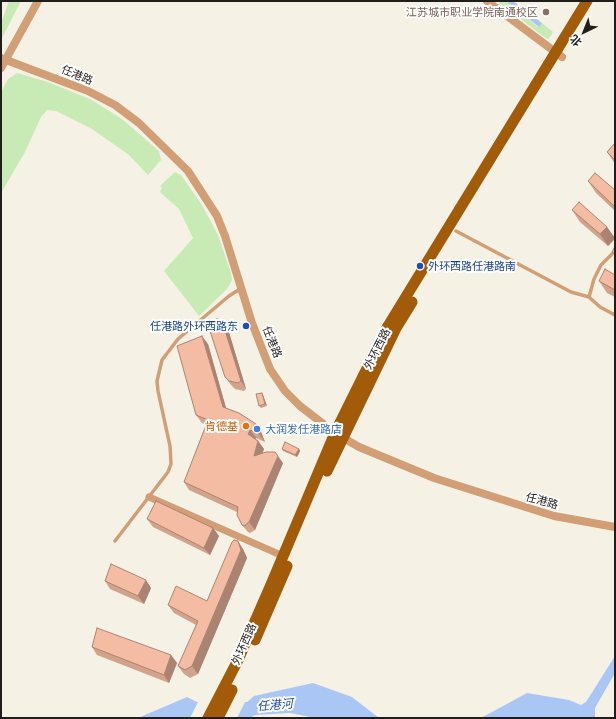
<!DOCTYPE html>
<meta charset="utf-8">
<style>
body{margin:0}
#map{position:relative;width:616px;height:719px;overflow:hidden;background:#f6f1e5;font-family:Barlow,"Noto Sans SC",sans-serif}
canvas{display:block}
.frame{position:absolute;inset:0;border:2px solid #201e1a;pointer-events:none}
.north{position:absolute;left:564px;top:12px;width:40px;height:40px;-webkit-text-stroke:3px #fff;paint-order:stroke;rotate:223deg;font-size:11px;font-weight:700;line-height:16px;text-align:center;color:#201e1a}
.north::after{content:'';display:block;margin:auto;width:14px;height:18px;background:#201e1a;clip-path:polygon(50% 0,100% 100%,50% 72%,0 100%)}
</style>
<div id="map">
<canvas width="616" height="719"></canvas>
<div class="frame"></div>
<div class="north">北</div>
</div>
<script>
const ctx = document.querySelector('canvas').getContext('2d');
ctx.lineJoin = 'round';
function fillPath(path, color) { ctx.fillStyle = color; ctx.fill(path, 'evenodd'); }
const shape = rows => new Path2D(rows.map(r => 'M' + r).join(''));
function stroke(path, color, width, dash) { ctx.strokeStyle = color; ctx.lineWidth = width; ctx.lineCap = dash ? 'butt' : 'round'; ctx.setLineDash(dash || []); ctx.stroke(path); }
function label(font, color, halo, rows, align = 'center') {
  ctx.font = font + ' Barlow,"Noto Sans SC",sans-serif'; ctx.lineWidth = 4; ctx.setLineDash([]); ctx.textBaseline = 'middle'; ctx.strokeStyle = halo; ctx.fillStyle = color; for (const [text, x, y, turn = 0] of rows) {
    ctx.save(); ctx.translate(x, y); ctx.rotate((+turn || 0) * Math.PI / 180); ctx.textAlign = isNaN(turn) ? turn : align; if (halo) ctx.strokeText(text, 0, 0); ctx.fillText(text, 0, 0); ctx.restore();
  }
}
const green = shape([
 [9,1,21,1,1,40,1,23],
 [497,1,506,1,538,27,542,23,553,32,550,37,548,39,544,37],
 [17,73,48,82,90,99,122,119,159,151,161,160,148,175,129,155,92,129,56,111,47,110,41,117,25,152,1,193,1,92,8,79],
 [175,172,181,175,202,205,218,235,231,273,232,280,227,289,199,316,164,271,193,238,179,209,160,192,162,188,160,186]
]);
const water = shape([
 [506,1,513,1,542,23,539,27],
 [615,656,615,673,595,708,595,718,481,718,527,693,569,700,581,705,586,702],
 [313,683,352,697,379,718,315,718,290,713,255,715,250,718,138,718,187,697,197,702,247,702,254,696]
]);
const pier = shape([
 [199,700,246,700,237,718,190,718]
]);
const service = shape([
 [456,231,571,292,589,297],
 [615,251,601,265,594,279,589,297,600,307,615,315],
 [115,541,168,472,171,464,170,446,158,391,157,381,162,360,178,339,229,296,240,289]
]);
const minor = shape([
 [149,497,283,556]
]);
const tertiary = shape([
 [487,1,562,57],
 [1,58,88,91,115,105,139,123,188,171,217,216,225,236,252,323,270,369,285,391,300,406,335,433,359,447,434,478,554,516,615,527],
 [1,68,38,1]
]);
const primary = shape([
 [327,471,396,328,412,302],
 [255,640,287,566],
 [208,718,238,660,270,587,335,433,388,326,587,1],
 [218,718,232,690]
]);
const wall = shape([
 [615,143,615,164,607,152],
 [588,181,615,190,615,211,596,193],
 [572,210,607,227,615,239,608,246,580,222],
 [615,275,615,297,607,293,599,281],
 [222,321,228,329,246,389,244,391,235,389,231,385,225,377],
 [208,344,226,408,256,424,261,432,265,442,256,438,255,439,258,441,264,449,262,453,283,463,255,530,250,533,248,532,242,525,237,512,189,490,184,482,206,425,202,423,196,415],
 [262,393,263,395,267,406,261,408,259,406],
 [282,449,299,449,300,451,297,457,283,451],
 [147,519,213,528,219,536,210,555,153,527],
 [243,549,247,558,198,674,190,678,184,674,178,666,196,625,174,613,168,605,207,601],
 [105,581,151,588,144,604,110,589],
 [92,647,171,655,177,663,169,683,97,655]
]);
const shadedWall = shape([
 [607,227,615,238,608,246,600,234],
 [222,321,228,329,246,389,241,381],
 [202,336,208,344,228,415,223,407],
 [262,393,263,395,267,406,265,404],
 [256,424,261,432,265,442,259,434],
 [250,430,256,438,254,442,248,434],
 [258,441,264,449,259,464,254,456],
 [299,449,300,451,297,457,295,455],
 [278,456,283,463,255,530,249,522],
 [213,528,219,536,210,555,204,548],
 [238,541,243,549,247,558,198,674,192,666],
 [146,580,151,588,144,604,138,596],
 [171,655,177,663,169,683,164,675]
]);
const building = shape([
 [615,143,615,160,607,152,615,143],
 [595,173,615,190,615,207,588,181,595,173],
 [579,202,607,227,600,234,572,210,579,202],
 [615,246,615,254,612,252,615,246],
 [605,269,615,275,615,290,599,281,605,269],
 [217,319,222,321,241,381,238,383,229,381,225,377,207,322,217,319],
 [202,336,223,407,239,413,256,424,259,434,250,430,248,434,258,441,254,456,266,452,275,452,278,456,249,522,244,526,242,525,237,515,238,507,184,482,208,420,196,415,177,346,202,336],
 [262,393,265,404,259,406,256,394,262,393],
 [285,442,299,449,295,455,282,449,285,442],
 [156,501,213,528,204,548,147,519,156,501],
 [234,540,238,541,241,550,192,666,185,670,178,666,198,621,168,605,176,586,207,601,232,542,234,540],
 [111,564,146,580,138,596,105,581,111,564],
 [97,628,171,655,164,675,92,647,97,628]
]);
const markers = [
 [546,12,4,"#8d6e63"],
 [420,266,4,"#1a4fb4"],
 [246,326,4,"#1a4fb4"],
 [246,426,4,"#e8710a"],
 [257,429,4,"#3f7fe0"]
];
const educationNames = [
 ["江苏城市职业学院南通校区",538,12]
];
const streetNames = [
 ["任港路",77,75,23],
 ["任港路",272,342,68],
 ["外环西路",377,349,-63],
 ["任港路",542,501,15],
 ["外环西路",244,644,-66]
];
const transitNames = [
 ["外环西路任港路南",428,266],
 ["任港路外环西路东",238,326,"right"]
];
const foodNames = [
 ["肯德基",238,426]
];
const shopNames = [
 ["大润发任港路店",265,429]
];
const waterNames = [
 ["任港河",275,705,-5]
];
fillPath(green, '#c8eab4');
fillPath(water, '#aac6f5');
fillPath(pier, '#f6f1e5');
stroke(service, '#d19e75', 3.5);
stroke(minor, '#d19e75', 7);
stroke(tertiary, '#d19e75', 8);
stroke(primary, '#a25b08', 11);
fillPath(wall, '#d2a28b');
fillPath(shadedWall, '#ab8471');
fillPath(building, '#f4bca2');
stroke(building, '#ab8471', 1);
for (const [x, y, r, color] of markers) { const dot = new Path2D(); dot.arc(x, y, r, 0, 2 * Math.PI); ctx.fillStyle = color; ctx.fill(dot); stroke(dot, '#fff', 1.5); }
label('11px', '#785e54', '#fff', educationNames, 'right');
label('11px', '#201e1a', '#fff', streetNames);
label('11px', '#164399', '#fff', transitNames, 'left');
label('11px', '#c56008', '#fff', foodNames, 'right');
label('11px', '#366cbe', '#fff', shopNames, 'left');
label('italic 12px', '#1b4aa2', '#fff', waterNames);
</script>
